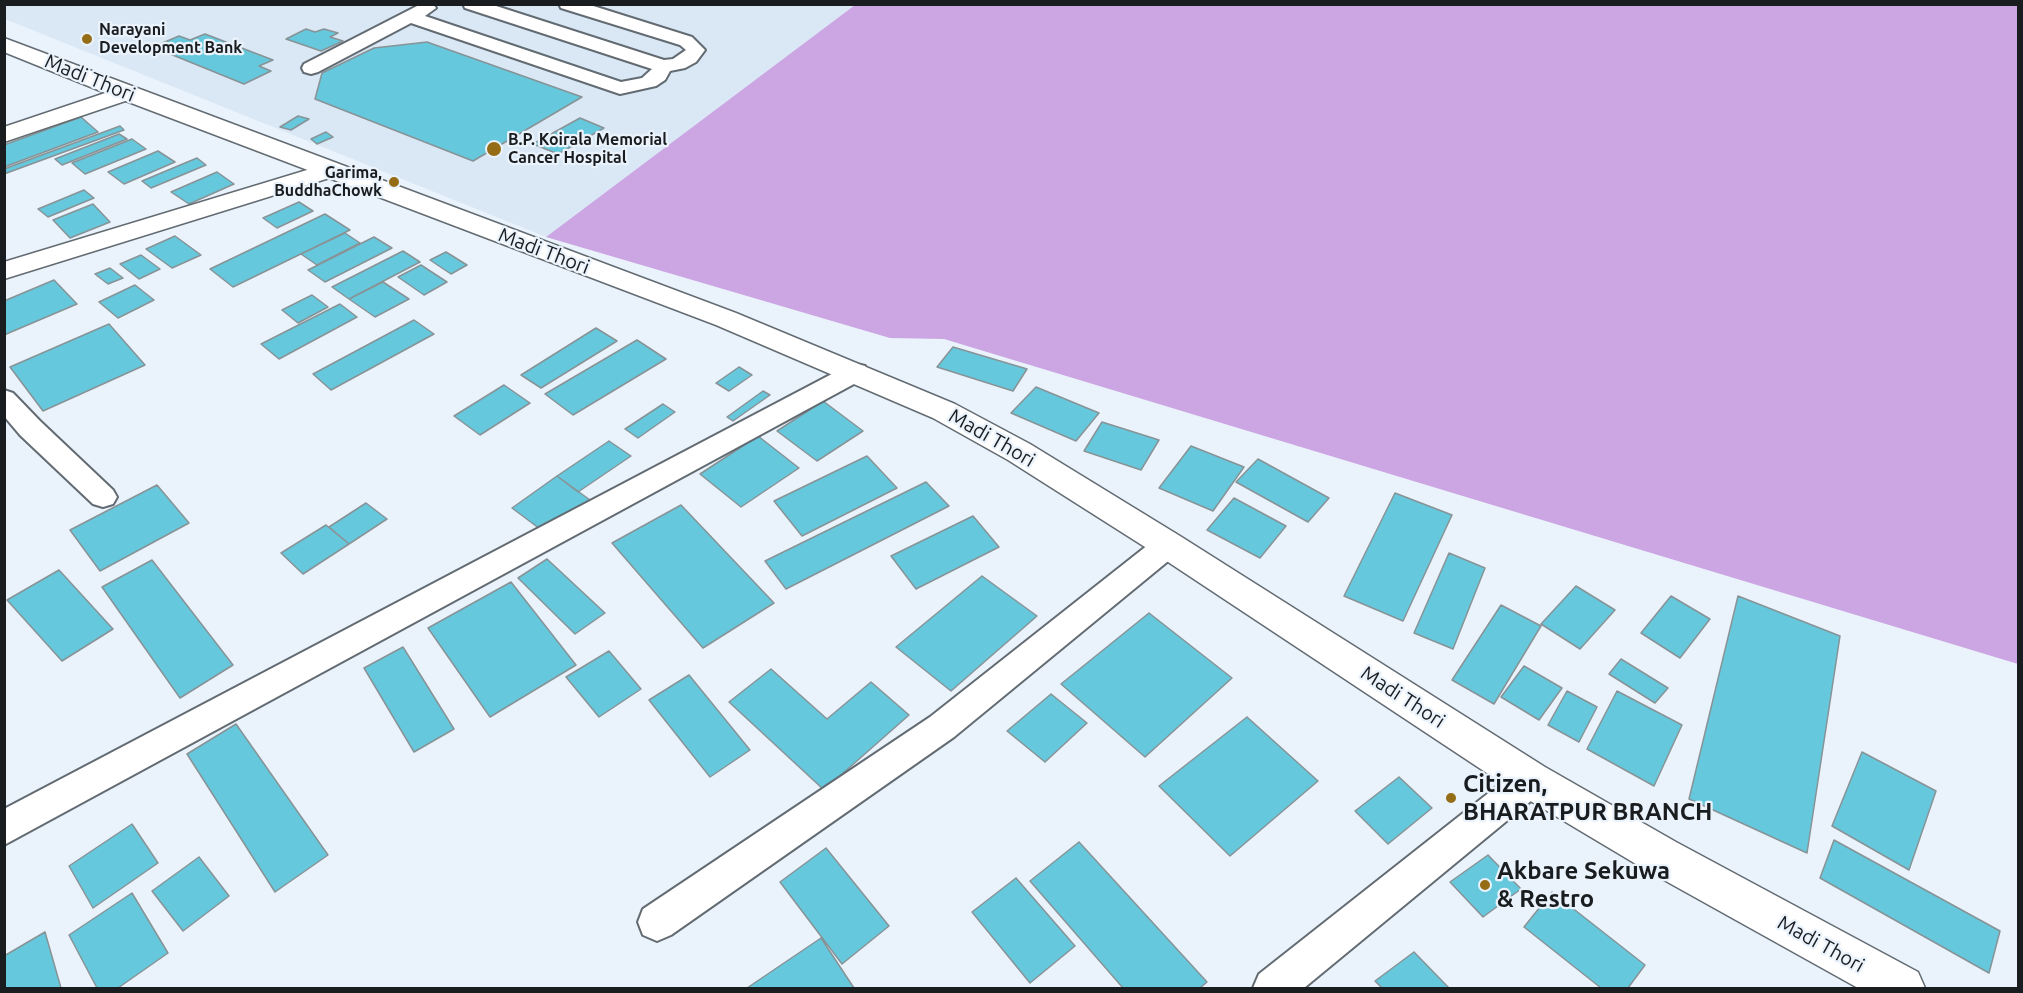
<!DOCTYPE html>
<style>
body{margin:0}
#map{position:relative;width:2023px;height:993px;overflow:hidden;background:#eaf3fc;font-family:Ubuntu,sans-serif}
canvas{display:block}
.frame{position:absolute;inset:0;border:6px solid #1a1d20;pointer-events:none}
</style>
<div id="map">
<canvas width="2023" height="993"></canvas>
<div class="frame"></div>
</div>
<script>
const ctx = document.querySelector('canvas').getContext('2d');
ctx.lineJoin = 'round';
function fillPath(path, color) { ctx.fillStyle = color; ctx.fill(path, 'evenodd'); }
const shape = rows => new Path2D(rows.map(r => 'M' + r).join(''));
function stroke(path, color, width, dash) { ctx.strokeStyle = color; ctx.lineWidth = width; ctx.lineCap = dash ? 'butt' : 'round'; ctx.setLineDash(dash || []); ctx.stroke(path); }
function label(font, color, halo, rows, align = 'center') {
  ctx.font = font + ' Ubuntu,sans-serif'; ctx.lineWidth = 4.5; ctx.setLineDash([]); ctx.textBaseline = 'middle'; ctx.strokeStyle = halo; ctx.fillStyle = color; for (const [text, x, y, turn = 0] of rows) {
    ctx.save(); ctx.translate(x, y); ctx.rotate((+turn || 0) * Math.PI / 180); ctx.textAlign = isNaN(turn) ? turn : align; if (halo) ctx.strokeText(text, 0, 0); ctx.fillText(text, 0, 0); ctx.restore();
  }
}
const built = shape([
 [4,5,855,5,546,237,5,19]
]);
const forest = shape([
 [855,5,2018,5,2018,664,944,339,890,338,546,237]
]);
const building = shape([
 [306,29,315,32,324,29,338,33,330,37,343,41,321,51,286,39,306,29],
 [205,34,273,60,259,66,271,71,244,84,153,47,179,36,190,40,205,34],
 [427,42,582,97,473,161,315,99,322,73,374,48,427,42],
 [298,116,309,119,291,130,280,127,298,116],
 [81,117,98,132,4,167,4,145,81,117],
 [580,118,604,128,558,154,533,144,580,118],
 [120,126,124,130,4,174,4,169,120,126],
 [326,132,333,137,317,144,311,139,326,132],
 [119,134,127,139,62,165,55,159,119,134],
 [132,139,146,149,85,174,72,163,132,139],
 [158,151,175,162,124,184,108,172,158,151],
 [197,158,206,165,151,188,142,181,197,158],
 [217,172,234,184,189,204,171,192,217,172],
 [84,190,94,198,48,217,38,209,84,190],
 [299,202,313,211,277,228,263,218,299,202],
 [93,204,110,222,70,238,53,220,93,204],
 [325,214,350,230,233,287,210,269,325,214],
 [345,233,360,243,317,265,301,254,345,233],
 [175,236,201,255,172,268,146,249,175,236],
 [374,237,392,248,325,282,308,270,374,237],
 [403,251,420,262,349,299,332,287,403,251],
 [446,252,467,265,451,274,430,260,446,252],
 [141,255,160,269,139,279,120,264,141,255],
 [421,265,447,282,424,295,398,277,421,265],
 [110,268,123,278,108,284,95,274,110,268],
 [54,280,77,304,4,335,4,301,54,280],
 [383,282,409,299,375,317,349,299,383,282],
 [135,285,154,300,118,318,99,302,135,285],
 [312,295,328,307,298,323,282,310,312,295],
 [340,304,357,317,279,359,261,344,340,304],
 [414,320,434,334,331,390,313,374,414,320],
 [109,324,145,365,43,411,10,367,109,324],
 [596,328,617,341,541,388,521,375,596,328],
 [637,340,666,359,573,415,545,394,637,340],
 [953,347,1027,369,1013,391,937,367,953,347],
 [739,367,752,375,729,391,716,383,739,367],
 [504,385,530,403,480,435,454,416,504,385],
 [1036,387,1099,413,1076,441,1011,413,1036,387],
 [763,391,770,395,733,421,727,417,763,391],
 [823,401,863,431,817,461,777,431,823,401],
 [663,404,675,412,638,438,625,429,663,404],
 [1102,422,1159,440,1141,470,1084,451,1102,422],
 [758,436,799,468,741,507,700,474,758,436],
 [609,441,631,456,578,492,557,476,609,441],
 [1191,446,1244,467,1213,511,1159,488,1191,446],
 [867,456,897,488,802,536,774,501,867,456],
 [1258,459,1329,498,1308,522,1236,482,1258,459],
 [557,476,590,500,544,532,512,508,557,476],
 [926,482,949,506,786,589,765,561,926,482],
 [157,485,189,523,100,571,70,530,157,485],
 [1395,493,1452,515,1403,621,1344,596,1395,493],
 [1234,498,1286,526,1260,558,1207,530,1234,498],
 [366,503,387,519,349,544,329,527,366,503],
 [681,505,774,603,703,648,612,543,681,505],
 [973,516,999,547,916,589,891,556,973,516],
 [326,525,349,544,303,574,281,553,326,525],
 [1449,553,1485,568,1453,649,1414,633,1449,553],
 [547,559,605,613,575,634,518,578,547,559],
 [152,560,233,665,180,698,102,587,152,560],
 [59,570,113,629,62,661,7,600,59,570],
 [982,576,1037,616,951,691,896,647,982,576],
 [511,582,576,665,490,717,428,628,511,582],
 [1576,586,1615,610,1580,649,1541,624,1576,586],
 [1671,596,1710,619,1680,658,1641,633,1671,596],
 [1738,596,1840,636,1807,853,1689,799,1738,596],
 [1501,605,1541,626,1494,704,1452,680,1501,605],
 [1149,613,1232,678,1145,757,1061,684,1149,613],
 [403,647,454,729,414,752,364,668,403,647],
 [609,651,641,689,599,717,566,677,609,651],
 [1621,659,1668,688,1655,703,1609,674,1621,659],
 [1524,666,1562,688,1539,720,1501,697,1524,666],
 [771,669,827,719,871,682,909,715,824,790,729,702,771,669],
 [689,675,750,750,710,777,649,700,689,675],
 [1567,691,1597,707,1579,742,1548,725,1567,691],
 [1617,691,1682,725,1654,786,1587,749,1617,691],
 [1051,694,1087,723,1045,762,1007,731,1051,694],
 [1247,717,1318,781,1230,856,1159,786,1247,717],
 [236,724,328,855,275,892,187,754,236,724],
 [1862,752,1936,791,1909,870,1832,826,1862,752],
 [1399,777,1432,808,1388,844,1355,811,1399,777],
 [132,824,158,863,93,908,69,866,132,824],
 [1834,840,2000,931,1989,973,1820,878,1834,840],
 [1079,842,1207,982,1200,988,1123,988,1030,881,1079,842],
 [826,848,889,926,842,964,780,882,826,848],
 [1488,855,1521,889,1483,917,1450,882,1488,855],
 [199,857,229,896,183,931,152,891,199,857],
 [1016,878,1075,946,1030,983,972,912,1016,878],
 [1552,892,1645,965,1628,988,1601,988,1524,927,1552,892],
 [132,893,168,953,118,988,97,988,69,935,132,893],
 [45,932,61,988,4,988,4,956,45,932],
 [821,938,854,988,747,988,821,938],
 [1414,952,1449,988,1382,988,1375,981,1414,952]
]);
const lane = shape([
 [421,4,433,4,436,8,425,16,621,82,642,78,652,69,465,8,463,4,490,4,664,60,673,59,686,50,680,45,561,8,559,4,587,4,692,37,705,50,696,62,685,68,670,71,665,80,656,86,620,94,411,23,318,72,311,74,304,72,302,68,304,64,421,4],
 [856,364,865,366,869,372,865,378,4,845,4,809,847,366,856,364],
 [4,390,13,393,40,421,113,490,117,497,113,504,103,507,93,504,20,435,4,416,4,390],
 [1168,534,1178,537,1183,545,1178,553,954,737,671,935,657,941,643,935,638,922,643,909,930,717,1158,537,1168,534],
 [1531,764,1543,769,1548,780,1543,791,1304,988,1253,988,1259,974,1519,769,1531,764]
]);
const street = shape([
 [126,86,134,88,137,93,134,98,4,142,4,127,126,86],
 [330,163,339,165,342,170,339,175,4,279,4,262,330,163]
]);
const secondary = shape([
 [4,38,736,313,955,404,1030,444,1180,536,1545,767,1676,842,1918,972,1925,988,1858,988,1646,870,1517,793,1156,554,1008,460,933,418,716,325,118,98,4,52,4,38]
]);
const markers = [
 [87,39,6,"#956d17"],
 [494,149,8,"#956d17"],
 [394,182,6,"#956d17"],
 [1451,798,6,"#956d17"],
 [1485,885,6,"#956d17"]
];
const farPoinames = [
 ["Narayani",99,30],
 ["Development Bank",99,48],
 ["B.P. Koirala Memorial",508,140],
 ["Cancer Hospital",508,158],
 ["Garima,",382,173,"right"],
 ["BuddhaChowk",382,191,"right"]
];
const streetNames = [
 ["Madi Thori",90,78,22],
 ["Madi Thori",544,251,21],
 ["Madi Thori",992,438,30],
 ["Madi Thori",1403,697,33],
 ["Madi Thori",1821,944,29]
];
const nearPoinames = [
 ["Citizen,",1463,784],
 ["BHARATPUR BRANCH",1463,812],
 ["Akbare Sekuwa",1497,871],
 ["& Restro",1497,899]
];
fillPath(built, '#dae8f6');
fillPath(forest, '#cca5e3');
fillPath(building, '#66c8dc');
stroke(building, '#879396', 1.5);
stroke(lane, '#636b72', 4);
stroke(street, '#636b72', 3);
stroke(secondary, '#636b72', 3);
fillPath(lane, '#fff');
fillPath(street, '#fff');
fillPath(secondary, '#fff');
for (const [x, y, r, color] of markers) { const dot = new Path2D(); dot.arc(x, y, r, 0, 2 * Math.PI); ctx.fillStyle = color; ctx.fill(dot); stroke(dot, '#eaf3fc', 2); }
label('bold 16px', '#1a1d20', '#eaf3fc', farPoinames, 'left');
label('20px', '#1a1d20', '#eaf3fc', streetNames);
label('bold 24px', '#1a1d20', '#eaf3fc', nearPoinames, 'left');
</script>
